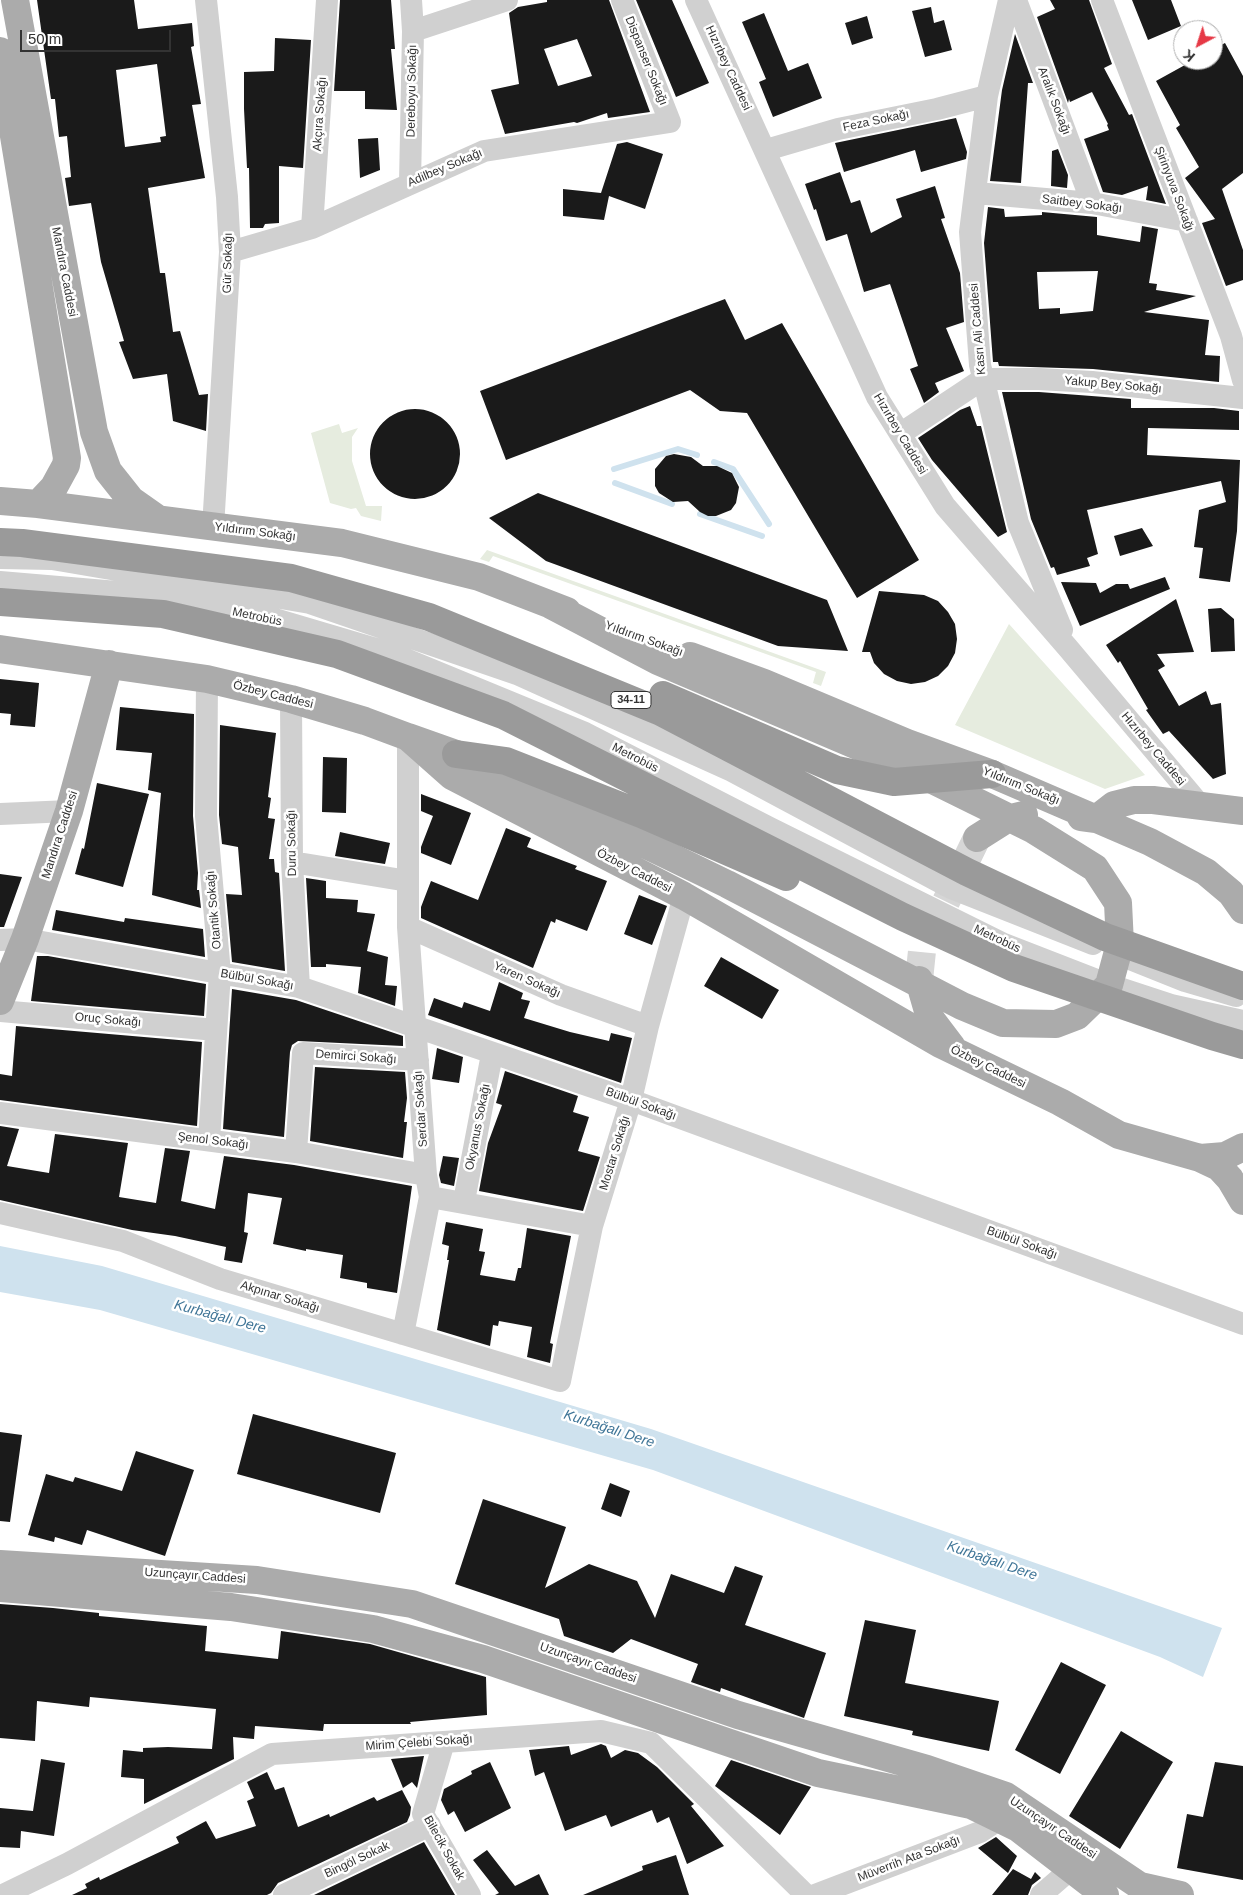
<!DOCTYPE html>
<meta charset="utf-8">
<style>
body{margin:0}
#map{position:relative;width:1243px;height:1895px;overflow:hidden;background:#fff;font-family:Helvetica,sans-serif}
canvas{display:block}
.north{position:absolute;left:1173px;top:20px;width:50px;height:50px;box-sizing:border-box;background:#fff;border:1px solid #adadad;border-radius:50%;rotate:220deg;font-size:14px;font-weight:700;line-height:20px;text-align:center;color:#333}
.north::after{content:'';display:block;margin:auto;width:18px;height:22px;background:#e63946;clip-path:polygon(50% 0,100% 100%,50% 72%,0 100%)}
.scale{position:absolute;left:20px;top:30px;width:151px;height:22px;box-sizing:border-box;border:2px solid #333;border-top:0;padding-left:6px;font-size:15px;line-height:18px;white-space:nowrap;color:#333;-webkit-text-stroke:4px #fff;paint-order:stroke}
</style>
<div id="map">
<canvas width="1243" height="1895"></canvas>
<div class="north">K</div>
<div class="scale">50 m</div>
</div>
<script>
const ctx = document.querySelector('canvas').getContext('2d');
ctx.lineJoin = 'round';
function fillPath(path, color) { ctx.fillStyle = color; ctx.fill(path, 'evenodd'); }
const shape = rows => new Path2D(rows.map(r => 'M' + r).join(''));
function stroke(path, color, width, dash) { ctx.strokeStyle = color; ctx.lineWidth = width; ctx.lineCap = dash ? 'butt' : 'round'; ctx.setLineDash(dash || []); ctx.stroke(path); }
function label(font, color, halo, rows, align = 'center') {
  ctx.font = font + ' Helvetica,sans-serif'; ctx.lineWidth = 5; ctx.setLineDash([]); ctx.textBaseline = 'middle'; ctx.strokeStyle = halo; ctx.fillStyle = color; for (const [text, x, y, turn = 0] of rows) {
    ctx.save(); ctx.translate(x, y); ctx.rotate((+turn || 0) * Math.PI / 180); ctx.textAlign = isNaN(turn) ? turn : align; if (halo) ctx.strokeText(text, 0, 0); ctx.fillText(text, 0, 0); ctx.restore();
  }
}
const green = shape([
 [339,424,342,433,358,428,352,437,352,461,366,506,382,506,381,521,361,516,356,508,351,509,330,503,311,433],
 [487,550,826,672,821,686,813,683,816,672,493,556,489,562,480,559],
 [1009,624,1145,775,1105,789,955,725]
]);
const water = shape([
 [0,1246,102,1266,651,1429,1222,1628,1203,1677,1160,1657,653,1470,100,1310,0,1292]
]);
const stream = shape([
 [714,462,733,469,769,524],
 [614,469,678,449,697,455],
 [615,483,672,504],
 [700,514,762,536]
]);
const building = shape([
 [37,0,134,0,138,29,192,23,194,46,191,47,201,104,192,105,205,178,148,188,160,273,165,273,173,332,180,331,199,395,208,394,206,431,173,421,167,374,133,379,119,342,124,341,101,262,91,203,69,206,65,178,71,177,67,136,59,137,55,99,51,99],
 [157,64,166,136,160,137,161,142,125,147,116,70],
 [340,0,391,0,395,49,391,49,397,110,365,109,365,91,334,91],
 [547,0,609,0,650,112,608,118,607,113,577,123,574,122,505,134,491,90,519,84,509,13,518,7,547,2],
 [577,39,592,76,558,86,544,49],
 [636,0,672,0,709,83,676,97],
 [1050,0,1089,0,1112,64,1104,68,1129,115,1132,114,1166,204,1146,200,1148,186,1122,195,1103,192,1084,139,1109,130,1107,125,1108,124,1092,92,1070,102,1069,99,1068,103,1037,17,1055,9],
 [1132,0,1171,0,1181,26,1148,40],
 [931,7,934,23,944,20,952,50,925,57,912,11],
 [764,13,788,71,808,63,822,98,773,117,759,82,766,79,742,22],
 [867,16,873,38,852,45,845,23],
 [1015,34,1033,83,1028,83,1021,183,990,181,1002,90],
 [275,38,311,40,303,168,279,166,279,223,265,224,263,228,250,228,249,168,247,168,244,109,244,72,274,71],
 [1225,43,1243,76,1243,173,1222,189,1243,250,1243,280,1226,286,1202,223,1215,219,1185,178,1199,167,1176,128,1180,125,1156,81,1194,60,1213,60,1213,49],
 [956,118,967,152,966,159,921,172,915,150,844,172,835,143],
 [378,138,380,170,360,178,358,139],
 [627,142,663,154,645,209,609,196,604,220,563,216,563,189,601,193,617,144],
 [1058,149,1068,175,1067,188,1051,186,1052,151],
 [840,172,851,203,860,200,871,233,902,217,896,199,935,186,945,218,941,219,960,273,964,322,946,328,964,371,935,383,939,392,924,403,910,369,918,366,890,284,864,292,847,234,826,241,816,209,814,210,805,184],
 [988,207,1004,209,1005,217,1042,215,1042,212,1097,217,1097,235,1140,242,1142,226,1158,229,1149,283,1157,284,1156,290,1196,296,1144,312,1209,320,1205,355,1220,356,1219,382,1093,369,999,366,998,362,993,362,984,243],
 [1098,271,1093,311,1060,314,1060,308,1039,309,1037,272],
 [725,299,745,340,782,323,919,560,857,598,747,413,720,411,690,390,506,460,480,391],
 [1002,392,1039,392,1131,399,1131,408,1214,408,1239,411,1239,430,1148,428,1147,455,1240,460,1237,531,1230,582,1199,578,1203,548,1194,547,1199,510,1226,502,1221,481,1087,510,1098,554,1087,558,1090,566,1057,575,1054,567,1051,568,1031,519],
 [970,406,977,426,981,426,1007,532,998,537,932,460,918,438,960,410],
 '370 454a45 45 0 1 1 90 0a45 45 0 1 1-90 0Z',
 [674,454,691,457,703,466,717,466,732,473,739,487,736,503,731,510,716,516,708,516,700,512,688,501,673,502,659,493,655,486,655,469,666,456],
 [538,493,827,600,848,651,778,646,546,561,489,518],
 [1142,528,1153,546,1120,556,1114,536],
 [1165,577,1170,589,1080,626,1061,582,1096,583,1100,593,1116,584,1128,584,1130,589],
 [879,591,924,595,938,601,948,612,955,624,957,639,955,653,948,666,938,676,925,682,911,684,897,681,884,674,874,663,870,652,862,652],
 [1176,599,1194,652,1157,654,1165,666,1158,670,1179,706,1206,691,1211,705,1221,703,1226,774,1213,779,1169,731,1163,734,1146,710,1148,709,1120,661,1118,663,1106,645],
 [1221,608,1234,619,1235,651,1211,652,1208,609],
 [0,679,39,683,35,727,10,725,11,714,0,713],
 [120,707,194,714,193,816,198,873,197,890,199,890,201,908,152,895,161,793,148,790,152,753,116,750],
 [220,725,276,733,268,797,271,798,268,818,275,819,269,859,274,859,275,872,279,873,285,971,232,962,226,894,242,895,238,847,222,844,219,815],
 [323,757,347,758,346,813,322,812],
 [97,783,149,794,123,887,75,874,82,848,84,849],
 [421,794,471,813,451,865,421,853,421,847,433,816,421,811],
 [506,828,531,838,527,847,577,866,575,869,607,881,587,931,556,919,555,923,551,921,533,968,421,918,421,907,431,881,478,900],
 [340,832,390,843,385,864,335,856],
 [0,874,22,877,4,927,0,927],
 [306,878,326,881,326,898,358,900,357,912,375,914,367,951,388,957,385,985,397,986,395,1006,358,993,361,967,326,964,326,967,311,967],
 [639,895,667,906,652,945,624,934],
 [56,910,124,922,125,918,203,929,205,957,52,930],
 [37,956,48,956,206,984,204,1016,31,1001],
 [721,957,779,990,762,1019,704,986],
 [499,982,523,993,521,999,530,1001,524,1018,570,1032,609,1041,611,1033,632,1038,621,1083,428,1015,434,998,462,1008,464,1002,490,1011],
 [232,989,296,1000,403,1036,403,1046,298,1041,292,1045,290,1052,284,1137,223,1129],
 [16,1026,202,1042,197,1126,0,1100,0,1074,12,1076],
 [437,1048,463,1057,459,1083,432,1079],
 [315,1067,405,1072,407,1098,404,1122,407,1122,403,1158,310,1141],
 [505,1071,578,1096,573,1112,589,1117,578,1151,600,1157,583,1211,479,1191,488,1143,502,1105,496,1103],
 [0,1126,19,1129,7,1166,49,1173,55,1134,128,1143,119,1197,156,1203,165,1148,190,1151,181,1201,215,1209,224,1156,294,1165,412,1186,397,1293,367,1288,367,1283,340,1278,343,1255,306,1249,306,1251,273,1244,282,1198,248,1193,244,1232,248,1233,242,1263,224,1260,226,1247,175,1236,132,1230,0,1200],
 [443,1156,459,1158,454,1186,441,1183,439,1175],
 [446,1222,483,1229,479,1251,485,1252,480,1275,515,1281,518,1268,521,1268,527,1228,571,1236,550,1343,553,1344,550,1363,527,1357,532,1327,499,1321,498,1326,493,1325,490,1346,437,1330,449,1260,447,1260,449,1246,442,1244],
 [253,1414,396,1453,380,1513,237,1474],
 [0,1432,22,1435,10,1522,0,1521],
 [136,1451,194,1470,165,1556,87,1530,82,1545,55,1537,54,1542,28,1535,46,1474,73,1482,75,1477,122,1491],
 [610,1483,630,1491,621,1517,601,1509],
 [483,1499,566,1527,545,1588,589,1564,637,1581,655,1618,671,1574,724,1593,735,1566,763,1576,745,1625,826,1653,804,1718,721,1688,720,1692,691,1682,698,1664,631,1639,613,1653,564,1636,559,1619,455,1584],
 [0,1604,53,1608,99,1613,99,1616,207,1626,205,1651,278,1659,281,1631,370,1644,486,1677,487,1715,410,1722,411,1724,324,1724,323,1731,255,1726,254,1739,233,1737,234,1759,144,1804,144,1779,121,1777,123,1750,143,1752,143,1748,168,1747,212,1749,216,1709,90,1697,89,1707,37,1701,35,1741,0,1738],
 [865,1620,916,1630,905,1683,999,1701,989,1751,912,1735,913,1731,844,1716],
 [1061,1662,1106,1685,1060,1774,1015,1750],
 [1121,1731,1173,1762,1120,1849,1069,1816],
 [601,1744,606,1746,611,1758,625,1750,638,1753,657,1767,694,1804,691,1806,724,1846,687,1864,669,1817,657,1823,652,1810,611,1827,606,1815,565,1831,544,1772,535,1776,529,1750,569,1746,571,1755],
 [424,1756,417,1788,412,1782,403,1788,391,1759],
 [41,1759,65,1763,54,1836,21,1831,20,1848,0,1847,0,1808,33,1811],
 [731,1760,811,1787,780,1835,715,1786],
 [490,1762,511,1808,465,1832,454,1811,448,1815,441,1800,444,1789,472,1774,471,1771],
 [1215,1762,1243,1766,1243,1880,1177,1868,1187,1814,1203,1817],
 [267,1772,275,1790,284,1787,298,1827,329,1814,330,1817,374,1797,377,1801,402,1790,411,1807,410,1815,407,1822,278,1883,271,1893,267,1895,72,1895,87,1888,85,1884,99,1877,100,1880,179,1843,176,1837,206,1821,216,1839,256,1826,247,1801,254,1798,247,1782],
 [996,1837,1017,1856,1008,1873,978,1848],
 [424,1842,455,1895,314,1895],
 [487,1850,515,1886,539,1874,549,1895,495,1895,499,1893,473,1860],
 [676,1855,689,1895,583,1895,643,1870,642,1866],
 [1013,1869,1031,1879,1035,1872,1041,1878,1032,1885,1028,1895,992,1895]
]);
const majorTunnel = shape([
 [919,980,922,951,977,838]
]);
const minor = shape([
 [206,0,227,197,230,252,213,527],
 [696,0,877,397,945,506,1068,648,1201,806],
 [1009,0,987,96,970,232,980,365,1018,523,1062,630],
 [1016,0,1092,203],
 [1102,0,1231,336,1243,380],
 [413,31,507,0],
 [766,150,838,129,937,109,987,96],
 [410,183,413,31,411,0],
 [976,193,1092,203,1187,221],
 [312,228,327,0],
 [230,252,312,228,484,151,670,122,622,0],
 [900,434,983,379,1039,379,1092,382,1243,398],
 [0,558,52,559,310,603,517,674,732,771,951,888,1093,944],
 [0,582,129,593,268,617,393,654,585,733,770,828,1004,944,1107,984,1171,1005,1243,1021],
 [207,679,206,816,220,973,209,1140],
 [291,699,292,862,299,987],
 [0,814,69,811],
 [292,862,408,881],
 [408,927,561,995,648,1026],
 [0,940,25,939,299,987,631,1100,1243,1324],
 [1125,957,1185,981,1236,996],
 [0,1011,216,1030],
 [0,1113,296,1152,426,1175],
 [296,1152,303,1053,418,1060],
 [430,1197,592,1226],
 [464,1201,492,1054],
 [0,1213,123,1241,220,1279,560,1381,592,1226,631,1100,648,1026,684,896],
 [403,1334,430,1197,426,1175,408,927,408,737],
 [444,1742,423,1814,470,1895],
 [3,1895,67,1864,272,1754,601,1731,651,1743,806,1895],
 [284,1895,430,1825],
 [815,1895,980,1832,1001,1818],
 [1041,1895,1071,1869]
]);
const major = shape([
 [15,0,94,432,108,471,131,500,158,519],
 [0,51,67,458,66,465,54,487,38,504],
 [0,501,38,504,342,543,479,577,567,611],
 [0,649,207,679,291,699,365,721,408,737,452,776,684,896,940,1044,1060,1102,1119,1135,1200,1158,1225,1156,1243,1147],
 [690,656,764,683,907,743,992,774,1150,842,1206,872,1231,893,1243,910],
 [408,737,456,754,597,821,727,884,962,1006,1003,1023,1056,1024,1077,1016,1109,985,1120,944,1118,903,1095,868,1034,830,898,763,658,661,551,605],
 [1081,817,1096,819,1114,805,1134,800,1153,800,1243,811],
 [977,838,1007,819,1024,815],
 [919,980,930,1018,952,1047],
 [0,1001,25,939,69,811,109,664],
 [1200,1158,1219,1167,1230,1179,1243,1201],
 [0,1564,257,1580,412,1604,738,1715,927,1769,1006,1796,1140,1886,1180,1895],
 [0,1588,231,1607,373,1629,483,1659,818,1773,971,1805,1018,1828,1105,1895]
]);
const highway = shape([
 [0,542,22,543,291,578,429,617,661,712,967,872,1105,937,1243,986],
 [0,602,163,614,337,654,503,715,903,917,1014,968,1212,1036,1243,1045],
 [663,695,837,770,894,782,992,774],
 [456,754,506,761,641,814,786,877]
]);
const shields = [
 [631,700,40]
];
const shieldNames = [
 ["34-11",631,700]
];
const streetNames = [
 ["Dispanser Sokağı",646,61,68],
 ["Hızırbey Caddesi",728,68,65],
 ["Dereboyu Sokağı",412,91,-89],
 ["Aralık Sokağı",1054,101,69],
 ["Akçıra Sokağı",320,114,-86],
 ["Feza Sokağı",876,121,-12],
 ["Adilbey Sokağı",445,168,-23],
 ["Şirinyuva Sokağı",1174,189,69],
 ["Saitbey Sokağı",1082,204,7],
 ["Gür Sokağı",228,263,-89],
 ["Mandıra Caddesi",64,272,79],
 ["Kasrı Ali Caddesi",978,329,-95],
 ["Yakup Bey Sokağı",1113,385,5],
 ["Hızırbey Caddesi",900,434,59],
 ["Yıldırım Sokağı",255,532,7],
 ["Metrobüs",257,617,12],
 ["Yıldırım Sokağı",644,639,20],
 ["Özbey Caddesi",273,695,14],
 ["Hızırbey Caddesi",1153,749,50],
 ["Metrobüs",635,758,27],
 ["Yıldırım Sokağı",1021,786,22],
 ["Mandıra Caddesi",60,835,-72],
 ["Duru Sokağı",292,843,-91],
 ["Özbey Caddesi",634,871,27],
 ["Otantik Sokağı",214,910,-95],
 ["Metrobüs",997,939,25],
 ["Bülbül Sokağı",257,980,10],
 ["Yaren Sokağı",527,980,24],
 ["Oruç Sokağı",108,1020,5],
 ["Demirci Sokağı",356,1057,4],
 ["Özbey Caddesi",988,1067,26],
 ["Bülbül Sokağı",641,1104,20],
 ["Serdar Sokağı",421,1109,-94],
 ["Okyanus Sokağı",478,1127,-79],
 ["Şenol Sokağı",213,1141,7],
 ["Mostar Sokağı",615,1153,-73],
 ["Bülbül Sokağı",1022,1243,20],
 ["Akpınar Sokağı",280,1297,17],
 ["Uzunçayır Caddesi",195,1576,4],
 ["Uzunçayır Caddesi",588,1663,19],
 ["Mirim Çelebi Sokağı",419,1743,-4],
 ["Uzunçayır Caddesi",1053,1828,34],
 ["Bilecik Sokak",444,1848,61],
 ["Müverrih Ata Sokağı",909,1859,-21],
 ["Bingöl Sokak",357,1860,-25]
];
const waterNames = [
 ["Kurbağalı Dere",220,1317,15],
 ["Kurbağalı Dere",609,1429,18],
 ["Kurbağalı Dere",992,1561,19]
];
fillPath(green, '#e6ecdf');
fillPath(water, '#cfe2ee');
stroke(stream, '#cfe2ee', 6);
fillPath(building, '#1a1a1a');
stroke(majorTunnel, '#d6d6d6', 28, [28, 14]);
stroke(minor, '#d0d0d0', 22);
stroke(major, '#ababab', 28);
stroke(highway, '#9a9a9a', 28);
for (const [x, y, w] of shields) { const box = new Path2D(); box.roundRect(x - w / 2, y - 8.5, w, 17, 4); ctx.fillStyle = '#fff'; ctx.fill(box); stroke(box, '#333', 1); }
label('bold 11px', '#333', null, shieldNames);
label('12px', '#333', '#fff', streetNames);
label('italic 14px', '#3f7597', '#fff', waterNames);
</script>
